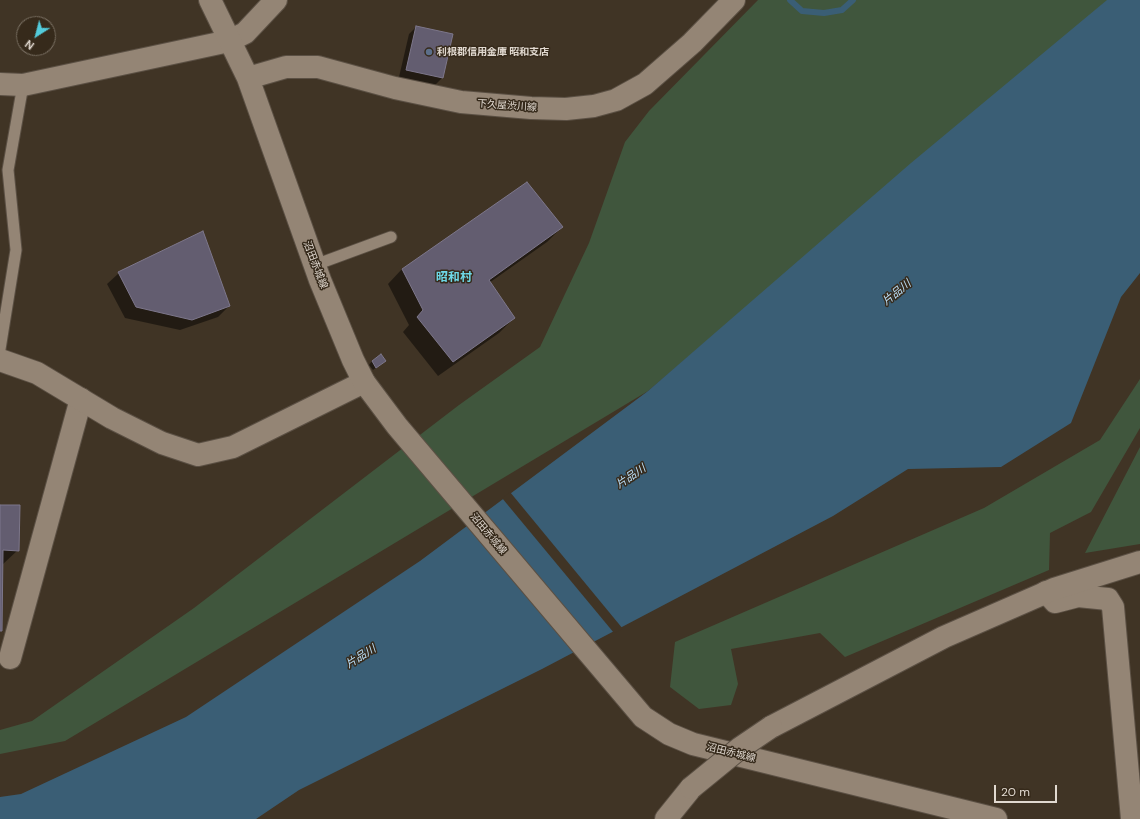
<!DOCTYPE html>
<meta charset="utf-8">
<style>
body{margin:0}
#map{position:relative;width:1140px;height:819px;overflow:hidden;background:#403425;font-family:"DM Sans",sans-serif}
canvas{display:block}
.north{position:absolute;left:16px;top:16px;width:40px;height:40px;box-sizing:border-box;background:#362a1b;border:1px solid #7a7063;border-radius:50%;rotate:216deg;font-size:11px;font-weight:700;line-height:16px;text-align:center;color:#e1d9d0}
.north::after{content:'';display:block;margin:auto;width:14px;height:18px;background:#53cbdb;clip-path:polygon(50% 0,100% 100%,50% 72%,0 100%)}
.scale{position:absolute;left:994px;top:785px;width:63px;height:18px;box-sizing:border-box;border:2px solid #e1d9d0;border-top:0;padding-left:5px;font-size:12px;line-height:14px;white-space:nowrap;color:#e1d9d0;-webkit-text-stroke:3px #362a1b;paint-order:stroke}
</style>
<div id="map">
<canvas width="1140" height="819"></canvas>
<div class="north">N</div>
<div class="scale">20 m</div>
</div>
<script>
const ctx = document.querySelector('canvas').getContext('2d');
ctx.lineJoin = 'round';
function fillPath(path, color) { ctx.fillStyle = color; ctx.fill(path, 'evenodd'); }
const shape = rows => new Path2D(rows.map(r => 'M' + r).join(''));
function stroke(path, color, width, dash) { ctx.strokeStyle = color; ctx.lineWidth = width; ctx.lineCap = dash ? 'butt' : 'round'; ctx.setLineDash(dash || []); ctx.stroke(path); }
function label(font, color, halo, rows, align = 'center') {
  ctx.font = font + ' "DM Sans","Noto Sans JP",sans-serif'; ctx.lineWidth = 3; ctx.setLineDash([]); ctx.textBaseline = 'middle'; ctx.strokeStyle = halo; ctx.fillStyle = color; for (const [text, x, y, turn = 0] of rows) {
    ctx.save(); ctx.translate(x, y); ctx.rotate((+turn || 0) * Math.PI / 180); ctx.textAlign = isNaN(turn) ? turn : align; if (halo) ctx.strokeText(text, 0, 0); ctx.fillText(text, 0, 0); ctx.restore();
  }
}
const green = shape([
 [758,0,1108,0,648,391,65,741,0,754,0,730,32,721,194,608,459,405,540,347,589,243,625,142,649,111],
 [1140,379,1140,428,1091,512,1050,533,1049,570,845,657,820,633,731,649,738,684,731,705,699,709,670,687,675,642,984,508,1100,440],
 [1140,447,1140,544,1085,553]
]);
const water = shape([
 [1107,0,1140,0,1140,273,1121,297,1071,423,1001,467,908,469,833,516,542,669,299,790,256,819,0,819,0,797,21,794,186,717,420,561,648,391,911,163]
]);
const pier = shape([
 [510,492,623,629,614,633,502,498]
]);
const shadow = shape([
 [416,27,442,78,435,85,399,77,409,34],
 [562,227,547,242,489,283,514,318,499,333,438,376,403,332,409,325,388,284,402,269],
 [119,273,229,306,218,317,180,330,125,318,107,284],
 [372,361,385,361,373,370,369,365],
 [0,506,18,550,2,565,0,632]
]);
const stream = shape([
 [790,0,802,11,824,13,842,10,853,0]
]);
const building = shape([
 [416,26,453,34,443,78,406,70,416,26],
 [527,182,563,227,489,280,515,318,453,362,417,317,423,310,402,269,527,182],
 [203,231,230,306,192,320,136,307,118,272,203,231],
 [381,354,386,361,376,368,372,361,381,354],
 [0,505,20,505,19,551,3,550,2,631,0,631,0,505]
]);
const service = shape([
 [315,265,391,237],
 [0,349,16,250,8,170,23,85]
]);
const minor = shape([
 [0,84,23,85,229,41,245,33,276,0],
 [1046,592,1055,602,1078,596,1108,599,1113,607,1132,819],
 [10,658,81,399]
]);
const tertiary = shape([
 [0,360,37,373,112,418,162,443,198,455,233,447,364,382],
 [771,727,944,637,1054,589,1140,562],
 [666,819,691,788]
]);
const secondary = shape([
 [210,0,248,78,320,280,353,360,364,382,397,426,643,717,669,734,693,744,996,819],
 [248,78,286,67,318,67,395,88,461,102,531,108,566,109,594,106,616,100,645,84,692,43,734,0]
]);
const tertiaryBridge = shape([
 [691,788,740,748,771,727]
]);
const markers = [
 [429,52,4,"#5c6f8a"]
];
const poiNames = [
 ["利根郡信用金庫 昭和支店",437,52]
];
const streetNames = [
 ["下久屋渋川線",507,106,4],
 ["沼田赤城線",315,265,69],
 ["沼田赤城線",488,534,50],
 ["沼田赤城線",731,753,14]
];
const waterNames = [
 ["片品川",897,293,-39],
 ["片品川",631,477,-34],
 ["片品川",361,657,-32]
];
const quarterNames = [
 ["昭和村",454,278]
];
fillPath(green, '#40563d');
fillPath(water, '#3a5e75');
fillPath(pier, '#403425');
fillPath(shadow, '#0007');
stroke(stream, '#3a5e75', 6);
fillPath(building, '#635d70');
stroke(building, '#7d778b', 1);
stroke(service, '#5b5044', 13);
stroke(minor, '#5b5044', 24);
stroke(tertiary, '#5b5044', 24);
stroke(secondary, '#5b5044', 24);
stroke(service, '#948575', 11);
stroke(minor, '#948575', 22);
stroke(tertiary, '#948575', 22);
stroke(secondary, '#948575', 22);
stroke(tertiaryBridge, '#5b5044', 24, []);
stroke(tertiaryBridge, '#948575', 22);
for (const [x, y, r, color] of markers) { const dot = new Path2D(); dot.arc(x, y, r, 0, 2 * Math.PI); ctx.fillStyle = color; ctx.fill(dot); stroke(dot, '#362a1b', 1.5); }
label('bold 10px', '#e1d9d0', '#362a1b', poiNames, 'left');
label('10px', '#e1d9d0', '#362a1b', streetNames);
label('italic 11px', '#bce0f9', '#362a1b', waterNames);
label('bold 12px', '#6ed8e7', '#362a1b', quarterNames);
</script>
